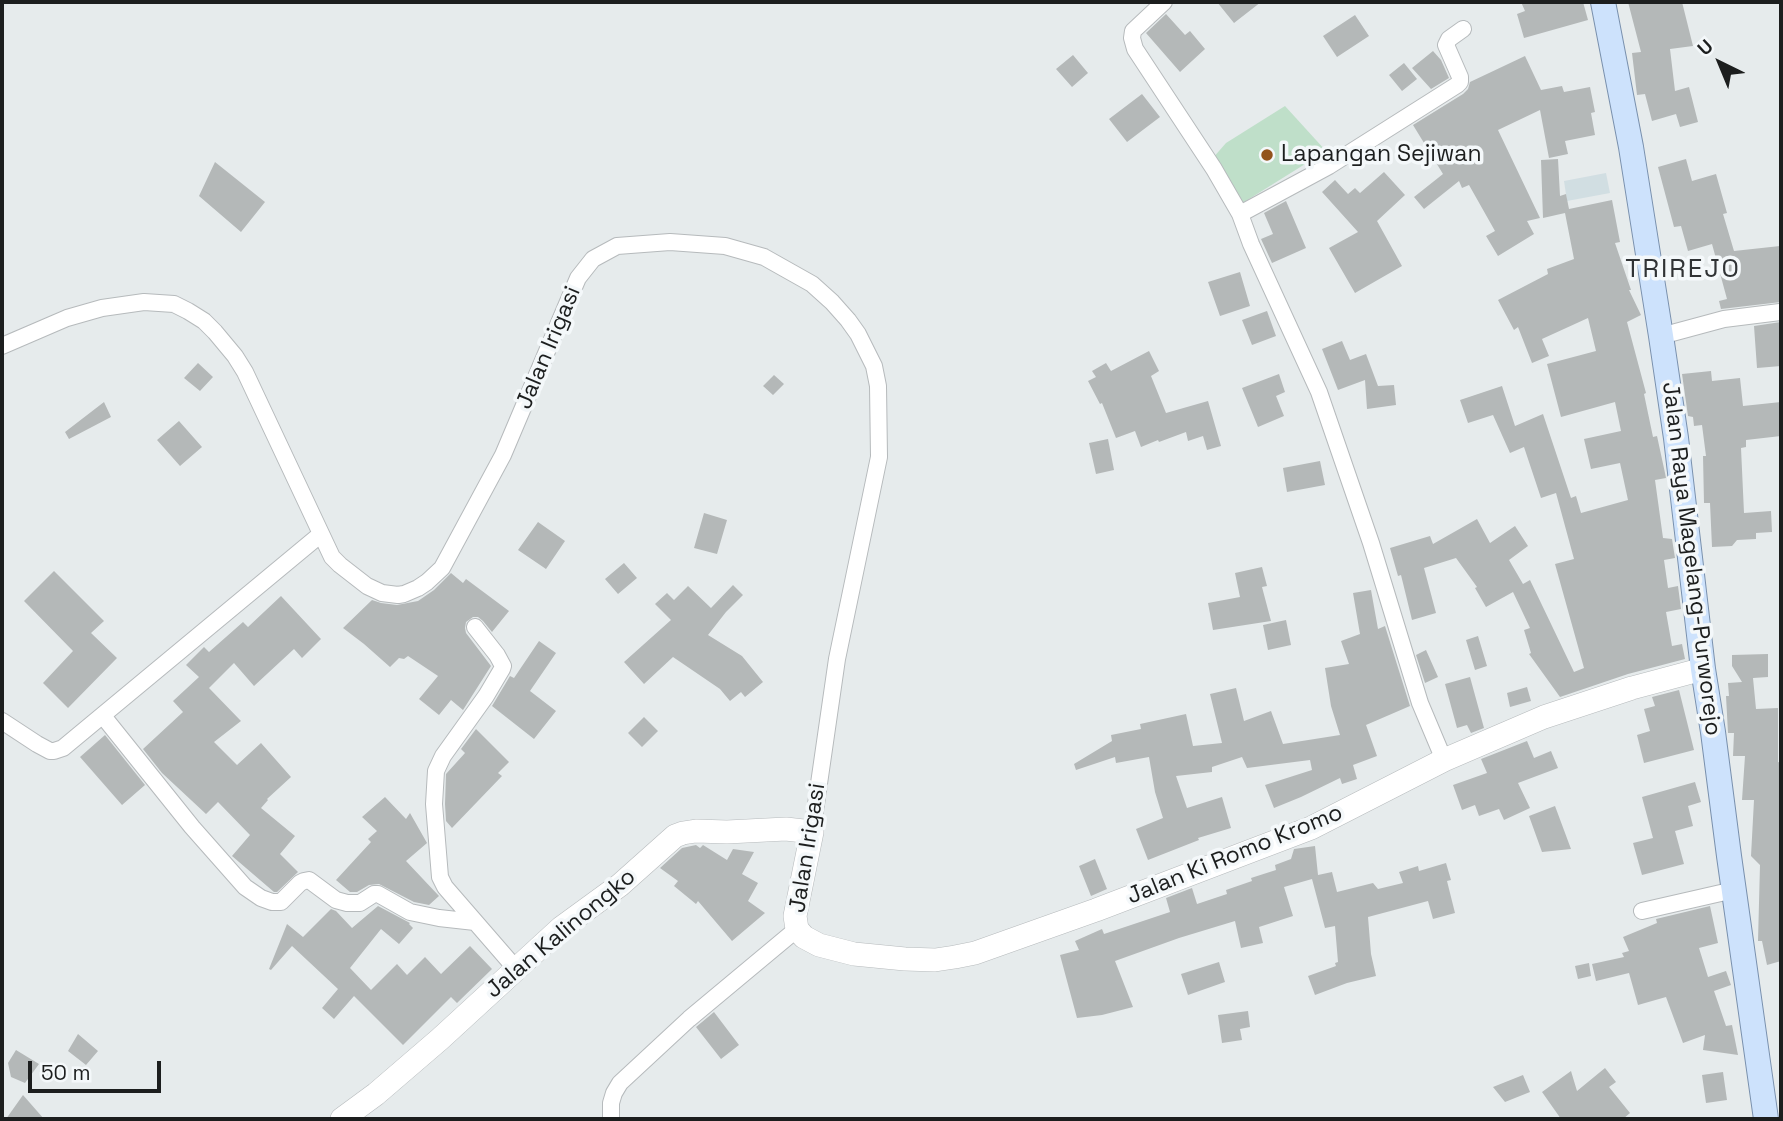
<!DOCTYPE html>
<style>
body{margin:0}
#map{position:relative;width:1783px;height:1121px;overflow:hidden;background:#e6ebec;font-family:"Space Grotesk",sans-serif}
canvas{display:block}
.frame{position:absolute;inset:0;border:4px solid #1c1e1e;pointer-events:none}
.north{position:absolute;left:1685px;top:28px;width:70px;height:70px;-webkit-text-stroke:5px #f4f8fa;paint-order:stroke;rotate:317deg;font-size:19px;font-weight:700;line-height:28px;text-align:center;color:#1c1e1e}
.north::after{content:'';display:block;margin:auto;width:24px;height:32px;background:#1c1e1e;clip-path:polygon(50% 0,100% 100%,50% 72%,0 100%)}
.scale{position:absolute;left:28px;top:1061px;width:133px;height:32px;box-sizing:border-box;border:4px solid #1c1e1e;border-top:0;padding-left:9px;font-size:21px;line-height:24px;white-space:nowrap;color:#1c1e1e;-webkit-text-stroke:5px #f4f8fa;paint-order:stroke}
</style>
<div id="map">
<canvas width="1783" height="1121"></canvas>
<div class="frame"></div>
<div class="north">U</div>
<div class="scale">50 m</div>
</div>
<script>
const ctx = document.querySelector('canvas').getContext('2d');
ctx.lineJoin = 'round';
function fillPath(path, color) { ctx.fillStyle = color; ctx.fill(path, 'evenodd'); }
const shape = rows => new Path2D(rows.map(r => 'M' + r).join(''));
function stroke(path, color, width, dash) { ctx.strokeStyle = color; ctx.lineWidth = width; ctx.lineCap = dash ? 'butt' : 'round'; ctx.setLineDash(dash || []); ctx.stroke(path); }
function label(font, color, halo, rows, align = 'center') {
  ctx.font = font + ' "Space Grotesk",sans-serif'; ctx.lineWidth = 7; ctx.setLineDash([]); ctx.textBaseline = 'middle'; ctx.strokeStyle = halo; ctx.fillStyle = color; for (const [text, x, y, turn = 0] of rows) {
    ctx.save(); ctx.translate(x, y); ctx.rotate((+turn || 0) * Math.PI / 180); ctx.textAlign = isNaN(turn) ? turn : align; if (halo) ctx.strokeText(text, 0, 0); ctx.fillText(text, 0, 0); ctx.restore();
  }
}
const built = shape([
 [1606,173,1610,193,1567,201,1564,181]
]);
const green = shape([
 [1285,106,1326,151,1241,204,1212,159,1226,143]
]);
const building = shape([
 [1217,2,1261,2,1234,23],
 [1521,2,1583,2,1588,20,1524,38,1517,14,1525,11],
 [1628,2,1682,2,1693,46,1670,49,1675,91,1689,87,1698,122,1680,127,1676,114,1652,121,1645,94,1637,95,1632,53,1641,52],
 [1166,14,1185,35,1190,31,1205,49,1180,72,1146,33],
 [1355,15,1369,36,1337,57,1323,36],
 [1433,51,1441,60,1449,78,1431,89,1412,68],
 [1073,55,1088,73,1072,87,1056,69],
 [1525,56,1541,90,1562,86,1564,92,1590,87,1595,112,1591,113,1595,135,1565,141,1568,154,1549,158,1540,110,1498,130,1540,218,1527,221,1534,234,1498,256,1486,236,1495,231,1469,185,1462,188,1459,181,1424,209,1414,197,1443,174,1413,125,1463,94,1468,89,1470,82],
 [1404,63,1417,79,1402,91,1389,75],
 [1142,94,1160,117,1127,142,1109,119],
 [1558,159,1560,196,1566,194,1569,209,1612,200,1620,242,1615,243,1631,290,1629,290,1641,315,1627,322,1646,393,1644,394,1653,437,1657,436,1665,473,1666,478,1655,480,1663,538,1672,539,1675,558,1664,560,1668,588,1678,586,1681,609,1666,612,1672,646,1682,644,1685,659,1628,674,1560,697,1529,654,1531,653,1524,630,1530,628,1513,592,1486,607,1475,588,1477,587,1456,558,1424,568,1436,613,1412,620,1401,575,1398,576,1390,548,1430,536,1433,544,1477,519,1490,543,1515,526,1528,546,1509,560,1523,584,1530,580,1574,672,1584,668,1555,564,1574,559,1556,493,1541,498,1524,447,1510,453,1493,415,1468,423,1460,400,1502,386,1515,426,1543,414,1571,498,1576,496,1581,513,1628,500,1620,463,1591,469,1584,439,1621,431,1615,402,1561,417,1547,364,1596,351,1588,318,1542,339,1549,356,1532,363,1518,327,1514,330,1498,300,1548,274,1547,269,1574,259,1565,213,1543,218,1541,160],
 [1686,159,1692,181,1716,174,1727,213,1723,214,1734,251,1780,246,1781,302,1721,309,1719,301,1727,299,1712,244,1688,251,1681,226,1674,227,1658,167],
 [215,162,265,202,241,232,199,196],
 [1384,172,1405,195,1377,221,1402,266,1355,293,1329,248,1358,232,1322,192,1335,180,1348,194,1355,188,1360,193],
 [1286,201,1306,248,1272,263,1261,239,1273,234,1264,213],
 [1240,272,1250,306,1220,316,1208,282],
 [1267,311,1276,336,1252,345,1242,320],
 [1781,322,1781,366,1757,368,1754,326],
 [1342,341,1350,360,1366,354,1378,386,1394,385,1396,405,1367,409,1365,380,1338,390,1322,349],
 [1149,351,1159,371,1151,376,1166,413,1208,401,1221,446,1207,450,1203,436,1188,441,1186,432,1159,442,1158,440,1141,447,1135,431,1116,438,1102,403,1100,404,1088,381,1096,377,1092,371,1106,363,1111,371],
 [198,363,213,377,200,391,184,378],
 [1711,371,1712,381,1740,378,1743,406,1781,402,1781,436,1746,440,1746,447,1741,448,1744,513,1771,511,1772,532,1756,533,1756,539,1737,540,1732,546,1712,547,1710,503,1704,503,1703,456,1706,456,1702,425,1694,426,1693,417,1688,416,1682,374],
 [1279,374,1285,392,1276,396,1284,416,1258,427,1242,388],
 [774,375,784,384,773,395,763,386],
 [104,402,111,417,69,439,65,432],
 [179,421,202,447,180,466,157,440],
 [1108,439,1114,470,1096,474,1089,443],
 [1320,461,1325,485,1287,492,1283,468],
 [704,513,727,520,717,554,694,548],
 [538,522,565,541,546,569,518,550],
 [624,563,637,578,618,594,605,579],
 [1262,567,1267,586,1262,587,1271,621,1213,630,1208,603,1240,597,1235,573],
 [54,571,104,621,91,633,117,658,68,708,43,683,73,651,24,601],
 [451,573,463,583,466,579,509,611,492,632,483,621,478,617,473,617,466,622,465,628,466,633,491,666,463,710,451,700,439,715,419,699,438,676,408,656,404,659,399,658,390,667,364,644,343,628,372,600,381,603,397,605,418,601,434,590],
 [733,585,743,595,726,612,708,635,742,656,763,682,745,697,741,692,730,701,720,689,673,657,644,684,624,662,671,620,655,604,667,593,674,600,688,586,711,608],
 [1371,590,1378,629,1385,626,1410,706,1366,725,1377,756,1353,765,1357,779,1342,784,1340,778,1301,797,1274,808,1265,785,1312,770,1310,760,1247,768,1242,757,1212,767,1212,772,1176,776,1187,808,1222,797,1231,828,1198,838,1199,840,1148,860,1136,829,1163,818,1155,792,1149,757,1116,763,1115,757,1076,770,1074,764,1112,741,1111,735,1141,729,1140,724,1186,714,1193,746,1222,743,1210,694,1236,688,1244,721,1271,711,1283,744,1340,735,1331,706,1325,668,1349,664,1341,641,1360,634,1353,593],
 [281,596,321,639,302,658,294,649,254,686,234,663,209,688,241,721,214,742,237,765,261,743,291,777,267,799,268,800,261,808,295,836,280,854,298,872,277,892,274,892,232,856,250,835,218,802,206,814,162,773,143,749,183,712,173,701,199,677,186,665,204,647,209,652,243,622,248,627],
 [1286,620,1291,645,1268,650,1263,625],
 [1478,636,1487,666,1475,670,1466,640],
 [539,641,556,653,530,691,556,711,534,739,492,706,510,676,514,678],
 [1426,650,1438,677,1425,683,1416,655],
 [1768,654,1768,677,1753,678,1756,709,1778,708,1778,762,1781,763,1781,961,1767,965,1762,941,1758,941,1760,865,1751,856,1754,800,1742,800,1745,756,1733,756,1734,733,1728,733,1726,696,1729,696,1728,683,1742,682,1732,666,1732,655],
 [1470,677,1484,728,1471,733,1467,725,1457,728,1445,684],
 [1527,687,1531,701,1510,707,1507,693],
 [1679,690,1694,750,1644,763,1637,735,1650,731,1644,709,1655,706,1652,697],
 [644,717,658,731,642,747,628,733],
 [476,729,509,762,498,773,502,776,452,828,446,821,445,804,446,774,465,753,461,749],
 [105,735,145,785,122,805,80,757],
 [1527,741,1534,758,1551,751,1558,768,1518,783,1530,808,1504,820,1499,809,1479,816,1475,805,1462,810,1453,785,1487,773,1481,759],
 [1695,782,1701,802,1688,806,1693,826,1675,831,1684,864,1642,875,1633,843,1653,838,1642,797],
 [385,797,406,819,410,813,427,843,406,861,439,896,429,905,414,902,379,884,369,885,357,892,350,892,336,880,371,842,368,839,377,831,362,817],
 [1555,806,1571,849,1542,852,1529,816],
 [696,845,700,848,703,845,727,860,733,849,754,852,742,874,758,883,748,901,765,913,732,941,698,901,696,904,674,886,678,881,660,868,682,848],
 [1315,846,1318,875,1332,872,1337,892,1373,883,1378,889,1403,883,1399,872,1418,866,1419,871,1446,863,1451,880,1447,881,1455,913,1433,919,1428,901,1368,917,1371,954,1376,976,1347,983,1315,995,1308,976,1336,966,1335,963,1338,962,1335,926,1325,928,1312,879,1284,887,1293,916,1259,927,1263,943,1241,948,1235,921,1179,938,1115,961,1133,1007,1102,1015,1077,1018,1060,955,1079,950,1075,941,1102,929,1104,934,1170,912,1166,898,1192,888,1197,904,1227,894,1226,890,1252,881,1251,878,1276,870,1275,865,1291,859,1294,849],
 [1095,859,1107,889,1091,896,1079,866],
 [378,906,410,923,409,924,413,928,399,944,381,929,350,968,371,990,397,964,407,975,425,957,441,974,470,946,492,969,457,1003,451,997,403,1045,354,996,334,1019,322,1008,338,989,292,946,271,970,269,969,287,924,303,937,331,909,336,911,352,928],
 [1710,906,1718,943,1699,948,1708,977,1726,971,1731,985,1714,991,1726,1026,1732,1025,1738,1055,1703,1050,1705,1035,1683,1043,1666,997,1638,1005,1629,973,1596,981,1592,964,1624,957,1622,953,1629,951,1623,937,1657,923,1656,919],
 [1219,962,1225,982,1188,995,1181,974],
 [1589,963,1591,976,1578,979,1575,966],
 [1248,1011,1250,1027,1240,1029,1242,1040,1222,1043,1218,1015],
 [714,1012,739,1045,721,1059,696,1027],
 [78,1034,98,1051,86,1065,68,1051],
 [16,1050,39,1064,25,1083,11,1077,8,1063],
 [1605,1068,1616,1082,1609,1087,1630,1113,1623,1119,1561,1119,1542,1092,1571,1071,1577,1091],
 [1723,1072,1727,1100,1706,1103,1702,1075],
 [1523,1075,1530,1092,1505,1102,1493,1087],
 [23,1095,44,1119,6,1119]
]);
const street = shape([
 [1164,2,1133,31,1132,38,1135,49,1214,169,1240,214,1251,244,1319,392,1371,543,1420,703,1444,760],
 [1240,214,1329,166,1457,85,1460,82,1460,77,1446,45,1449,39,1463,29],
 [1661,336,1724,319,1780,312],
 [2,346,67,318,102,308,144,302,174,304,188,311,204,321,215,332,235,356,245,372,332,557,340,565,367,586,382,593,398,595,404,594,418,588,427,582,442,568,503,455,578,278,593,259,617,246,670,242,725,246,764,257,812,284,832,302,848,320,858,334,874,366,878,386,879,457,837,659,812,832],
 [475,627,497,655,503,666,502,669,486,696,443,756,436,771,434,804,440,877,445,887,517,970],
 [103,716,192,827,245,887,261,898,272,902,281,902,300,883,304,881,309,880,336,900,347,903,360,903,374,894,378,894,410,912,439,918,475,922],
 [2,721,37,744,50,751,54,751,63,748,321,534],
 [1642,911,1734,890],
 [611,1119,611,1103,614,1093,620,1083,689,1019,797,929]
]);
const secondary = shape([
 [342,1119,376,1094,440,1039,561,928,620,885,675,836,683,833,696,831,727,832,786,829,812,832,795,916,797,929,804,937,819,945,854,954,905,959,935,960,955,957,975,953,1096,910,1311,828,1444,760,1544,717,1632,688,1703,669]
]);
const primary = shape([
 [1603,2,1631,147,1661,336,1676,438,1703,669,1713,732,1729,856,1766,1119]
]);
const markers = [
 [1267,155,7,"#93531c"]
];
const poiNames = [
 ["Lapangan Sejiwan",1281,155]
];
const streetNames = [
 ["Jalan Irigasi",549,348,-67],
 ["Jalan Raya Magelang-Purworejo",1691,559,83],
 ["Jalan Irigasi",808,848,-81],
 ["Jalan Ki Romo Kromo",1235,855,-22],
 ["Jalan Kalinongko",561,934,-40]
];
const quarterNames = [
 ["TRIREJO",1683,270]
];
fillPath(built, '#d1dee2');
fillPath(green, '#bfdfc9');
fillPath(building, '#b4b8b8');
stroke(street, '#b6babc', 18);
stroke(secondary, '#b6babc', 24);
stroke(primary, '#7990ad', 26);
stroke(street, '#fff', 16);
stroke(secondary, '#fff', 23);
stroke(primary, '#cde2fc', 24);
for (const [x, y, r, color] of markers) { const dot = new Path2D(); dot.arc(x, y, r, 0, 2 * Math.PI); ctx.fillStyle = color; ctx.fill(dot); stroke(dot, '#f4f8fa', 2.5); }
label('23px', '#1c1e1e', '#f4f8fa', poiNames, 'left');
label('23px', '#1c1e1e', '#f4f8fa', streetNames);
ctx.letterSpacing = '2px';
label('26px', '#303335', '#f4f8fa', quarterNames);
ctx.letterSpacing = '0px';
</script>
